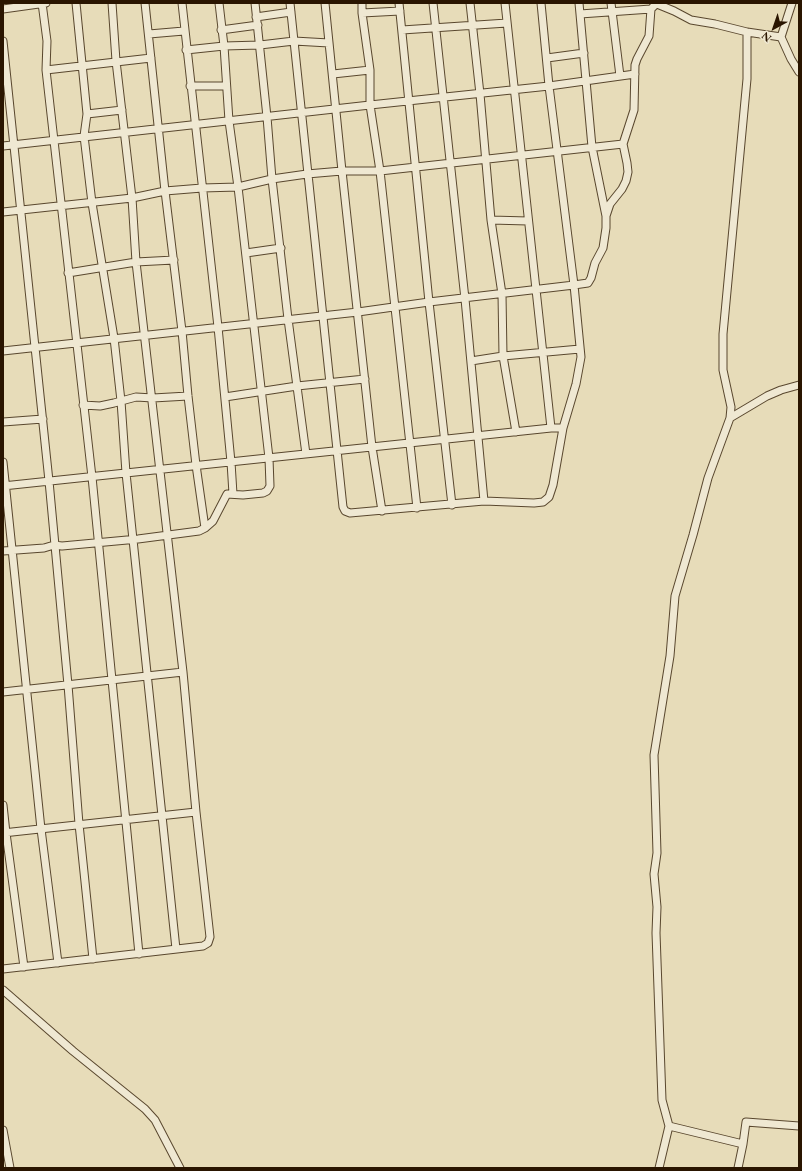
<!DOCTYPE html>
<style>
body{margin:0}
#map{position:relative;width:802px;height:1171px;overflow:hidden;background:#e7dcb9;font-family:"EB Garamond",serif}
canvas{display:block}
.frame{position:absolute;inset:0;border:4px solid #2a1500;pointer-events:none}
.north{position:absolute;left:754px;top:8px;width:40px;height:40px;-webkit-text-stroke:3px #efe8d2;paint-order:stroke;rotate:220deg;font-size:11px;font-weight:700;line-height:16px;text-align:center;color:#2a1500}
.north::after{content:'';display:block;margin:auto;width:14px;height:18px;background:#2a1500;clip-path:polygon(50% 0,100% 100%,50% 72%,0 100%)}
</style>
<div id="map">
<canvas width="802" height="1171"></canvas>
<div class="frame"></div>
<div class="north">N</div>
</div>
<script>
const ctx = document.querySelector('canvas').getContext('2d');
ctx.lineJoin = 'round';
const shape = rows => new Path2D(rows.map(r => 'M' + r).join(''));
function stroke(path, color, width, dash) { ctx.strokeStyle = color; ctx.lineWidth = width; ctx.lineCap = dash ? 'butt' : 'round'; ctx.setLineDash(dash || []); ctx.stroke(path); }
const minor = shape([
 [42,3,47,41,46,70,92,477,139,954],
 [76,3,87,114,84,136,92,203,114,338,121,401,126,473,176,949],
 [145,3,165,191,182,331,188,396,196,465,205,528],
 [182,3,218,327,231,462,233,494],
 [255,3,267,117,272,179,288,319,306,454],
 [290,3,343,507,345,511,350,513,484,501,534,503,543,502,549,497,553,485,563,428,576,384,581,357,574,285,549,86,541,3],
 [325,3,342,171,372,447,382,511],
 [362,3,362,13,370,70,370,105,380,171,417,508],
 [399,3,429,302,452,505],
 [433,3,465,299,484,501],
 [470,3,480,94,491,220,502,294,503,356,516,432],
 [505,3,551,428],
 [579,3,592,147,606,216],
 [611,3,620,76],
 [792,3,781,37,791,59,799,72],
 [657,4,674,11,691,20,715,24,747,32,781,37],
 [3,9,46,3],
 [362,13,400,11],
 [580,14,651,9],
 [256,17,291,12],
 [221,30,258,25],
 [402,30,507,23],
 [149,34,184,31],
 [3,41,49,481,68,685,79,824,93,959],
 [186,50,224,46,260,45,294,41,329,43],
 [547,58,584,53],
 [46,70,151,58],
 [333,74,370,70],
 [190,86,226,86],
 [87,114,122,110],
 [3,146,370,105,549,86,635,74],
 [3,212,132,198,165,191,202,188,238,187,272,179,307,174,342,171,380,171,623,144],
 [491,220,528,221],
 [246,253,281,248],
 [68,273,136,262,174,260],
 [3,351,358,312,429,302,574,285,588,283,591,278,595,263,603,248,606,228,606,216,610,204,622,189,626,181,628,172,627,163,623,144,634,110,635,65,637,59,649,36,651,9,657,3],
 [471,361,503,356,580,349],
 [225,397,297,386,365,379],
 [83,405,100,406,114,403,136,397,153,398,188,396],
 [730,418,767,396,781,390,799,385],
 [3,422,43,419],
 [3,462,41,829,58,963],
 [3,486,551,428,563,428],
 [3,551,44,548,54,545,62,546,138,539,199,531,205,528,213,521,227,494,243,495,263,493,267,491,270,486,269,458,238,187,229,121,224,46,219,3],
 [3,692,183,672],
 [3,805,6,833,24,967],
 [3,833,196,812],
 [3,969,203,946,208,943,210,937,196,812,183,672,136,262,132,198,116,61,112,3],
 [3,990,73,1051,145,1109,155,1120,180,1168],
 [669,1126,743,1144,746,1122,799,1126],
 [3,1130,10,1168],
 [659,1168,669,1126,662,1100,656,933,657,907,654,874,657,853,654,755,670,656,675,596,693,535,708,478,730,418,731,407,723,370,723,334,747,79,747,32],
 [738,1168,743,1144]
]);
stroke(minor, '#59472e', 9);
stroke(minor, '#efe8d2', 7);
</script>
